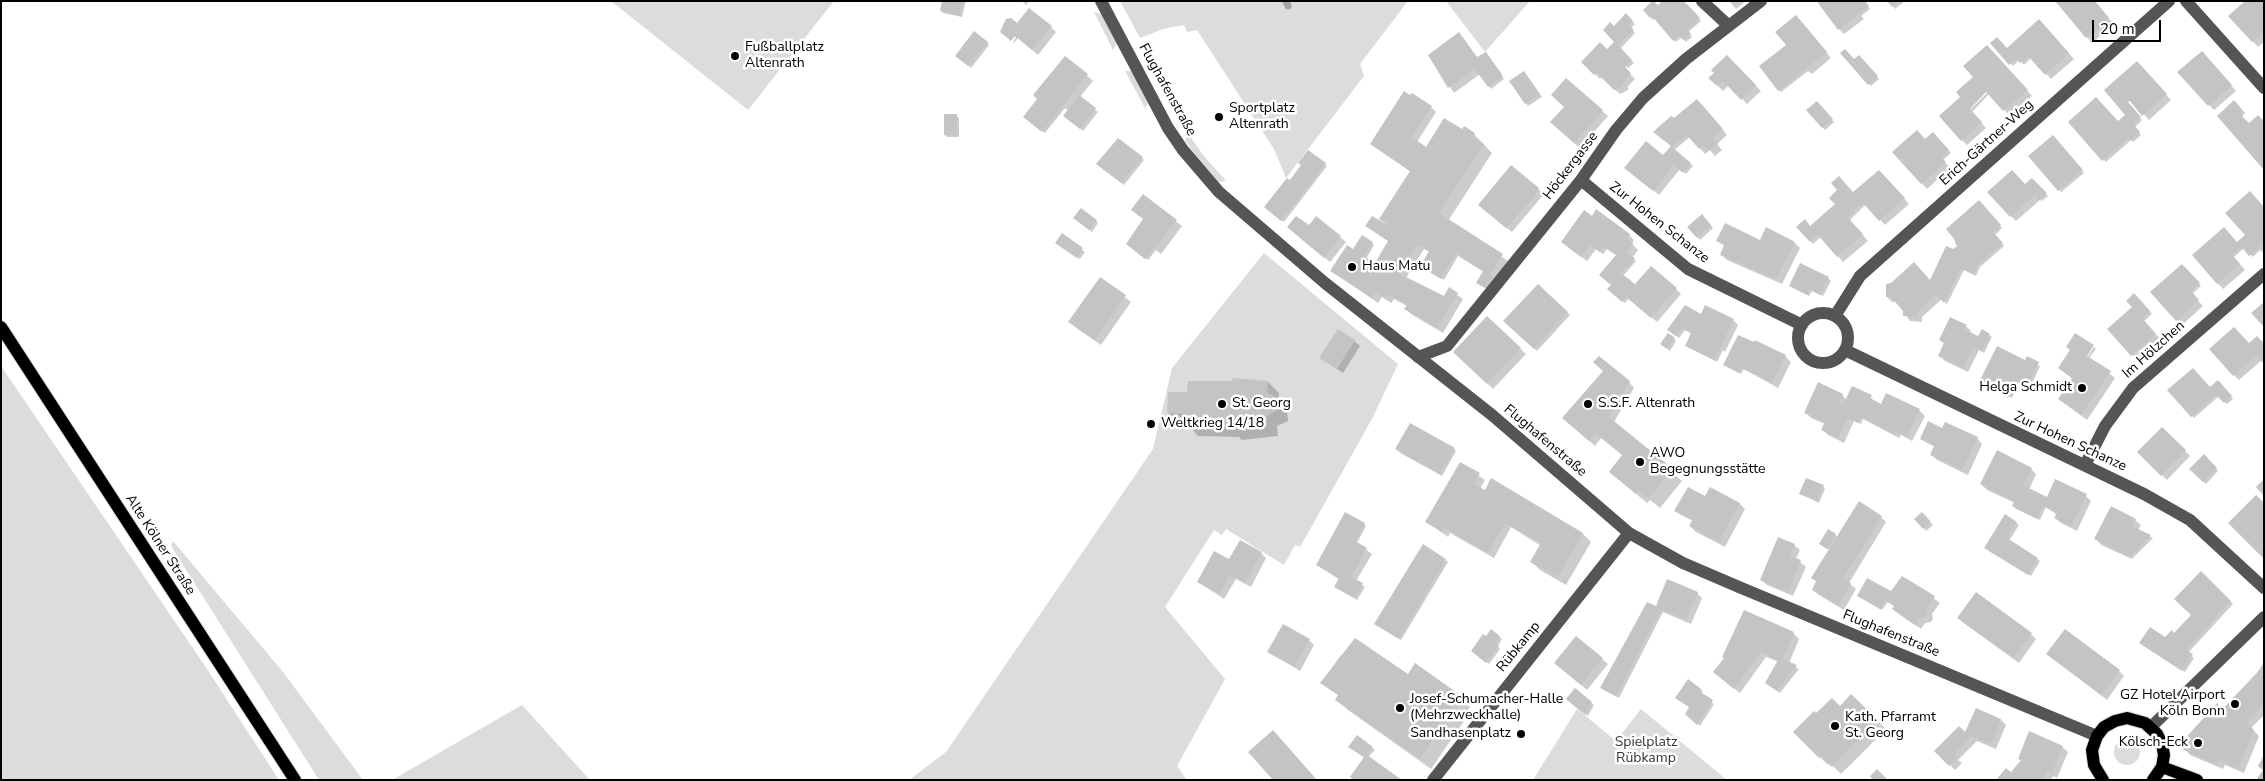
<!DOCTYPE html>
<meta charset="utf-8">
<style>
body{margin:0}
#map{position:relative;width:2265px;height:781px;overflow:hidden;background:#fff;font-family:"Nunito Sans",sans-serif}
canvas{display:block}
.frame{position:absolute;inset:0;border:2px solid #000;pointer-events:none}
.scale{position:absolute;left:2092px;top:20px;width:69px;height:22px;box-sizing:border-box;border:2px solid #000;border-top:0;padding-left:6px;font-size:15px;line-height:18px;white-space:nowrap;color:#000;-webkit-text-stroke:4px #fff;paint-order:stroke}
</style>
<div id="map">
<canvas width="2265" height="781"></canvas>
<div class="frame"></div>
<div class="scale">20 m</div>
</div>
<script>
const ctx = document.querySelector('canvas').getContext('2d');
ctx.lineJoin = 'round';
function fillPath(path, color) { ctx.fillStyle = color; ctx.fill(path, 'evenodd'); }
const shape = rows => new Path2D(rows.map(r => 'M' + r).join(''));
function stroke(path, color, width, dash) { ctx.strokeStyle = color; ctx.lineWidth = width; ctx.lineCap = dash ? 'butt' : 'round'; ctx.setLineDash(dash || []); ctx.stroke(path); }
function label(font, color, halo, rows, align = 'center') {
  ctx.font = font + ' "Nunito Sans",sans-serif'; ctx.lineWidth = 5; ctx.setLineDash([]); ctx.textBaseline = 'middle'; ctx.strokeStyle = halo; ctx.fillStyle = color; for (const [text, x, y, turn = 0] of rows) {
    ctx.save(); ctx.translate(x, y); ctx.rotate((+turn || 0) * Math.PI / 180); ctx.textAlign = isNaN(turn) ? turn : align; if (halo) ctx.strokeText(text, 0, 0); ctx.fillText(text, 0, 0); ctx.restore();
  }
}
const green = shape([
 [611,1,834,1,748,110],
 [1120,1,1408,1,1360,64,1364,76,1286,178,1274,149,1197,30,1187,32,1184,25,1163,29,1140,38],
 [1446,1,1530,1,1485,52],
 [1094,12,1102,14,1117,44,1113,50],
 [1125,71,1133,71,1149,101,1145,108],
 [1188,133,1203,155,1226,181,1219,182,1194,153,1185,140],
 [1264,253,1398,364,1373,417,1317,517,1300,547,1295,545,1284,565,1226,529,1222,535,1214,530,1165,607,1225,679,1177,766,1187,780,909,780,946,752,1153,449,1172,368],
 [1,366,205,666,279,780,1,780],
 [173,541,283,672,363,780,319,780,171,546],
 [522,705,590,780,392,780],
 [1577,709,1616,741,1641,709,1727,780,1533,780],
 '2114 752a13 13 0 1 1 26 0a13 13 0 1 1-26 0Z'
]);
const shadow = shape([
 [943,1,966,1,962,17,943,13,941,11],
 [1022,1,1029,1,1026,5],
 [1654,1,1658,6,1689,8,1701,21,1688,32,1692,37,1686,42,1682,37,1676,42,1655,18,1653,20,1644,10],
 [1729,1,1746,1,1736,9],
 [1864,1,1870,9,1861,16,1864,19,1844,34,1839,29],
 [1889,1,1905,1,1895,9],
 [2057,1,2092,1,2114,24,2092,43],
 [2247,1,2264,3,2264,42,2258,47,2230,16],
 [1626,15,1635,24,1631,28,1635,33,1620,49,1634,63,1628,68,1609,49,1616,42,1614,28],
 [1796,16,1831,58,1812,74,1808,71,1781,92,1779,90,1787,45],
 [1018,25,1051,27,1056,32,1038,55,1018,38,1014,43,1013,42,1016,37,1014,35],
 [2044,26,2074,59,2051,79,2031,58,2024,65,2019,60,2013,66,1992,44,2007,49],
 [987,42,989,45,971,68,959,58],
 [1600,44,1635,79,1628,86,1628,90,1620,94,1602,77,1600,79,1582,62],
 [1987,46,2032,96,2010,116,1989,94,1972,112,1986,128,1967,145,1962,140,1960,99,1974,78],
 [1990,87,1991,89,1970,110,1969,108],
 [1842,53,1854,60,1859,56,1879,79,1871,86],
 [1429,55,1478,58,1488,56,1504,79,1491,89,1480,74,1454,93],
 [1727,56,1761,91,1747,104,1729,85,1723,91,1710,78],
 [1066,57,1093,81,1080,97,1098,112,1083,131,1067,118,1069,111,1065,108,1045,133,1027,119],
 [2207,58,2236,91,2214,110,2209,105],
 [2142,68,2171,100,2149,120,2116,84,2114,86,2142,120,2135,127,2141,135,2133,142,2131,140,2106,162,2070,122,2118,123,2127,115,2105,90],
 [1526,75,1542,97,1528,106,1511,82],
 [1817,102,1834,122,1825,130,1808,110],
 [1703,106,1727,135,1717,144,1722,150,1715,156,1710,150,1705,154,1690,137,1674,150,1693,166,1686,174,1680,169,1659,195,1631,173,1667,160,1672,146,1674,120],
 [1431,107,1436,112,1417,142,1426,148,1464,128,1474,134,1492,153,1448,221,1508,261,1488,289,1480,285,1484,272,1458,256,1444,280,1431,273,1423,265,1430,252,1424,249,1406,278,1444,298,1449,289,1463,299,1443,333,1411,314,1406,309,1407,306,1394,299,1391,303,1382,297,1378,303,1332,271,1354,251,1372,243,1374,245,1366,259,1375,265,1390,241,1388,226,1381,219,1411,172,1371,144],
 [1602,111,1608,116,1580,148,1557,128],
 [956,115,959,118,959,137,947,137,945,135],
 [1933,134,1951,153,1943,160,1950,168,1927,189,1894,152,1925,140],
 [2053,137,2084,173,2061,192,2030,156],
 [1142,158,1144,160,1124,185,1100,166],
 [1325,164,1327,166,1284,222,1268,210,1290,181],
 [1885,177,1909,204,1885,225,1866,204,1850,220,1868,241,1843,262,1821,237,1813,244,1798,227,1810,227,1854,194],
 [2032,179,2048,196,2042,201,2040,200,2016,221,2011,216,2025,185],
 [1538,189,1544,194,1512,232,1485,210],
 [1143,196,1182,226,1161,254,1156,250,1148,260,1130,246,1144,219],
 [1979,201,2002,228,1995,235,2004,246,1980,267,1976,276,1964,270,1947,304,1942,299,1922,317,1922,322,1910,321,1897,302,1892,302,1887,297,1931,282,1953,251,1960,248,1955,243,1956,238],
 [2264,208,2264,253,2260,250,2253,257,2244,248,2234,257,2245,270,2223,289,2193,255,2251,240],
 [1702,216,1713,228,1700,240,1689,227],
 [1592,217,1629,235,1634,240,1632,244,1638,250,1632,258,1636,261,1623,276,1635,286,1676,289,1681,294,1657,322,1629,298,1625,303,1609,289,1613,285,1618,256,1607,249,1603,254,1596,249,1587,261,1568,247],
 [1317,218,1346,242,1330,262,1300,238],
 [1077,220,1096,221,1098,223,1092,232],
 [1062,235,1085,252,1080,259,1059,245],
 [1718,241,1795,243,1800,248,1782,284,1727,260,1721,254,1725,246],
 [2182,266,2201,286,2192,294,2203,306,2182,325,2177,320],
 [1100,278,1131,302,1101,345,1075,327],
 [1828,278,1831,281,1823,296,1812,291,1809,296,1790,286],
 [1538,286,1570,315,1537,351,1505,321],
 [2134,295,2152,314,2144,321,2161,340,2138,361,2109,329,2134,307],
 [1702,316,1733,320,1738,325,1725,352,1723,350,1717,362,1687,346,1692,334,1685,330,1679,338,1671,332],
 [1487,318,1526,354,1493,389,1455,352],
 [1966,326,1971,331,1970,333,1978,337,1982,331,1992,337,1984,353,1979,350,1968,372,1945,361,1939,355,1945,344,1940,340],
 [2234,329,2262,360,2239,380,2234,375],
 [2076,334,2082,365,2094,347,2096,349,2089,358,2115,378,2087,420,2059,399,2073,379,2059,368,2070,351],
 [1674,339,1676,341,1670,351,1664,346],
 [1354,341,1360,346,1343,373,1321,358],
 [1785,356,1791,362,1778,388,1744,369,1741,374,1725,365],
 [2026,361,2040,366,2030,388,2019,382,2012,398,1984,382],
 [1268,382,1279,393,1278,401,1287,410,1288,421,1277,426,1278,436,1242,440,1239,437,1198,436,1187,424,1179,423,1168,413,1188,393],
 [1629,382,1634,388,1614,422,1682,481,1660,508,1650,500,1647,503,1610,472,1624,456,1602,437,1595,446,1569,423],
 [2218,382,2233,399,2227,404,2219,396,2194,418,2169,390,2210,389],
 [1842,395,1847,400,1871,396,1872,401,1880,405,1919,410,1925,416,1912,441,1901,435,1899,438,1863,419,1861,424,1854,421,1844,443,1828,435,1823,430,1825,424,1811,418,1805,412],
 [2162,428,2190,456,2167,480,2138,452],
 [1942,429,1977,438,1982,444,1968,475,1937,460,1931,454,1935,447,1921,439],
 [1396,449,1454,449,1456,451,1442,476,1402,454],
 [2204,456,2218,471,2206,484,2191,469],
 [1460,463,1485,480,1480,489,1526,501,1583,534,1591,542,1566,585,1540,570,1532,562,1541,546,1511,527,1494,558,1450,533,1448,537,1427,522],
 [2031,469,2036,474,2029,490,2047,498,2086,496,2091,501,2077,531,2061,523,2055,518,2057,515,2046,507,2040,520,2016,509,2013,506,2015,503,1987,490,1981,484],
 [1823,486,1825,489,1819,503,1801,494],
 [1711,488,1740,504,1745,509,1725,547,1696,532,1690,526,1693,521,1678,513,1706,498],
 [1922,513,1933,525,1926,531,1916,519],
 [1881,517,1886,522,1849,583,1856,589,1844,610,1819,595,1813,590,1830,550,1823,546,1835,535,1838,537],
 [2135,520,2141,525,2138,530,2153,538,2132,559,2101,545,2096,539],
 [2016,523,2019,525,2009,541,2040,561,2031,576,1988,550],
 [1364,524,1366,526,1357,543,1372,554,1356,581,1365,587,1357,600,1338,589,1336,587,1340,580,1317,565],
 [1794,545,1800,550,1796,559,1806,567,1793,596,1767,585,1761,580],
 [1261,553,1266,558,1251,587,1236,579,1224,599,1198,582,1230,561],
 [1446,560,1448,562,1401,640,1376,624],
 [2201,573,2233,604,2188,653,2194,658,2185,672,2143,645,2174,634,2193,615],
 [1912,582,1940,603,1932,614,1933,619,1931,622,1925,623,1921,629,1899,614,1894,609,1895,607,1888,602,1882,610,1859,596,1892,593],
 [1697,593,1702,598,1691,624,1663,612,1619,698,1604,690,1656,609],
 [1744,612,1793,633,1799,639,1789,663,1799,669,1780,693,1769,685,1779,662,1766,657,1740,693,1720,677,1725,658],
 [1964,623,2031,634,2036,639,2019,663],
 [1492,631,1502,639,1498,646,1500,649,1489,664,1475,653],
 [1309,640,1314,645,1300,671,1268,651],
 [2048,654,2119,671,2124,676,2107,700],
 [1341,655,1459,696,1470,707,1461,719,1464,721,1431,769,1348,710,1337,700,1339,696,1322,683],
 [1602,659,1608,664,1587,690,1555,663],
 [2264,665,2264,715,2251,728,2259,736,2244,773,2225,765,2223,769,2190,755,2185,749],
 [1688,681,1701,689,1703,692,1701,694,1714,704,1700,726,1686,714,1690,707],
 [1851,696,1886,729,1841,774,1830,763,1828,765,1794,732,1816,715,1840,707],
 [1570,702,1591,703,1594,705,1588,716],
 [2001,720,2006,725,1996,749,1977,741,1958,760,1962,763,1955,770,1936,751],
 [1357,737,1375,750,1368,757,1365,758,1352,749],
 [2062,747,2068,752,2057,778,2053,776,2051,780,1998,780,2011,774,2022,761,2019,759]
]);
const stream = shape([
 [1286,1,1288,6]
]);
const building = shape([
 [942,1,963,1,960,16,940,11],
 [1652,1,1658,5,1662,1,1683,1,1689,6,1700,18,1687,29,1691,34,1683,40,1679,36,1673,41,1652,16,1650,18,1643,10],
 [1820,1,1865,1,1869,6,1838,30,1818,3],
 [1887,1,1899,1,1892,7],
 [2055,1,2095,1,2109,18,2086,38],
 [2245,1,2264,2,2264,32,2252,42,2228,16],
 [1029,8,1052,26,1032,50,1015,36,1011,41,1000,32,1006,19,1011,18,1017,23],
 [1626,13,1633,21,1629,25,1634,30,1618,45,1632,60,1625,67,1631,73,1619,89,1614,90,1596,72,1594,75,1581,62,1600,42,1607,49,1614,42,1603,30,1610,22,1614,26],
 [1796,15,1827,52,1778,91,1759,66,1786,45,1775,32],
 [2039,19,2069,53,2045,75,2028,56,2020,63,2016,59,2009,65,1990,43,1997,37,2007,48],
 [974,31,988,42,968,66,955,56],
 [1459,32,1477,57,1486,52,1503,76,1488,87,1475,69,1448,88,1428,55],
 [1987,45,2028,90,2003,111,1986,92,1970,109,1982,122,1961,141,1939,116,1960,97,1956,92,1973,77,1963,66],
 [1845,49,1854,59,1859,55,1878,76,1868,85,1840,53],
 [2202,51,2232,85,2208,106,2177,72],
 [1727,55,1756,85,1741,100,1723,81,1717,86,1708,78,1714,73,1711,70],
 [1065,56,1088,74,1042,132,1023,117,1037,99,1033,95],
 [2137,61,2167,94,2142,116,2130,101,2128,102,2141,117,2133,124,2140,132,2130,141,2128,138,2102,161,2068,122,2096,97,2118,121,2125,115,2104,90],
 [1524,71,1540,94,1525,104,1509,81],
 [1566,78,1603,110,1574,143,1550,122,1564,107,1551,95],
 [1404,91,1410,95,1412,93,1432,106,1410,139,1414,142,1416,140,1426,147,1444,118,1462,129,1464,126,1475,133,1473,137,1484,144,1439,213,1503,254,1490,275,1492,277,1485,288,1476,283,1483,271,1456,253,1441,279,1427,270,1428,269,1421,265,1429,251,1418,244,1400,274,1444,296,1449,287,1458,293,1437,328,1404,309,1407,305,1388,294,1385,298,1376,292,1372,298,1330,271,1347,245,1353,249,1362,235,1373,242,1364,256,1375,263,1388,241,1365,226,1372,216,1395,229,1379,219,1410,171,1370,144],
 [1079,95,1096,108,1080,129,1063,116],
 [1697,99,1723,129,1713,138,1718,144,1709,151,1704,145,1699,149,1687,135,1672,147,1691,163,1683,173,1674,165,1653,191,1624,168,1646,141,1663,155,1671,146,1653,132,1671,116,1674,118],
 [2234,100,2245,113,2242,116,2249,123,2258,115,2264,121,2264,170,2217,116],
 [1817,101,1833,119,1822,128,1806,110],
 [944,114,957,114,957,135,944,135],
 [1917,130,1925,139,1933,132,1949,150,1941,157,1946,162,1921,184,1892,152],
 [2053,135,2083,170,2058,191,2028,156],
 [1118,138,1143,157,1121,183,1096,164],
 [1308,150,1326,163,1281,221,1264,207,1287,178,1290,180,1301,165,1298,163],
 [1511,165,1539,188,1534,197,1506,228,1478,205],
 [1879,170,1905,198,1879,221,1863,203,1855,210,1848,218,1863,234,1837,257,1818,235,1810,242,1796,227,1805,219,1810,226,1835,204,1829,198,1837,190,1831,183,1839,176,1853,192],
 [2012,170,2025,184,2032,178,2047,193,2039,200,2035,195,2010,217,1987,192],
 [2250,191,2264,207,2264,243,2249,256,2241,246,2232,255,2240,264,2217,284,2192,255,2224,227,2237,242,2245,235,2225,213],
 [1143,194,1177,220,1145,259,1126,244,1143,219,1131,210],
 [1979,200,2001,225,1993,232,2003,243,1978,265,1973,274,1961,268,1944,303,1936,294,1917,312,1917,317,1903,316,1903,311,1891,297,1886,297,1886,284,1891,283,1914,262,1930,280,1946,246,1953,249,1957,246,1954,239,1946,229],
 [1081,208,1097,220,1089,230,1073,218],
 [1596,209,1630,234,1627,239,1633,244,1626,253,1635,258,1621,273,1635,284,1651,266,1677,288,1651,318,1626,297,1622,302,1607,289,1611,285,1599,275,1616,255,1604,247,1600,252,1590,245,1581,257,1561,242,1584,210,1592,216],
 [1702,214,1711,225,1697,238,1687,227],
 [1296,216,1309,225,1316,216,1341,236,1324,258,1287,227],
 [1725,223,1760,240,1766,227,1795,242,1776,279,1720,255,1724,245,1716,241],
 [1062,233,1083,248,1077,258,1055,243],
 [1800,263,1829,277,1820,295,1809,289,1807,295,1789,286],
 [2182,264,2200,283,2191,291,2199,300,2176,321,2150,292],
 [1100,277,1126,295,1095,340,1068,322],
 [1538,284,1568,312,1534,349,1503,321],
 [2134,293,2150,311,2142,318,2156,334,2131,356,2107,329,2132,307,2126,301],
 [2264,302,2264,327,2251,313],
 [1685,305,1701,314,1705,305,1734,319,1714,360,1685,346,1691,333,1682,328,1676,336,1667,330],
 [1487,316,1521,348,1487,384,1453,352],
 [1950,317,1967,325,1964,329,1978,336,1982,329,1990,334,1982,351,1973,347,1963,368,1938,356,1944,343,1939,340],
 [2234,327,2249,343,2257,336,2264,343,2264,364,2256,355,2233,376,2209,349],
 [1338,329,1355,340,1337,369,1319,358],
 [1668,333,1675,338,1667,349,1660,344],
 [2075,333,2094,345,2087,356,2111,371,2081,415,2058,399,2072,378,2058,368,2070,350,2066,347],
 [1738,335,1754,342,1755,340,1786,355,1772,383,1741,368,1739,373,1723,365],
 [1997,346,2025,360,2027,356,2039,362,2027,386,2017,381,2009,397,1980,380],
 [1599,356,1630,381,1609,417,1673,469,1648,498,1638,490,1636,494,1609,472,1622,455,1595,433,1589,441,1562,418,1603,371,1593,362],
 [2193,368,2210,387,2218,380,2232,396,2224,403,2216,395,2191,417,2167,390],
 [1232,378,1268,381,1267,392,1277,398,1277,410,1267,416,1267,426,1230,430,1230,426,1185,426,1186,414,1167,413,1168,392,1187,392,1188,381,1232,381],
 [1818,382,1843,394,1839,403,1843,405,1852,386,1872,395,1870,398,1881,404,1886,393,1920,409,1907,437,1895,431,1894,434,1861,417,1858,423,1848,418,1838,438,1821,430,1825,422,1804,413],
 [1928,421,1942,428,1945,422,1978,437,1962,470,1930,455,1934,446,1920,439],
 [1410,423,1455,448,1440,474,1395,449],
 [2162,427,2186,450,2161,476,2137,452],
 [1997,450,2032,468,2023,485,2047,497,2055,479,2087,494,2071,526,2054,518,2057,513,2043,506,2037,519,2012,506,2014,501,1980,484],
 [2204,454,2217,468,2203,482,2189,469],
 [1460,462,1480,473,1474,484,1485,490,1491,478,1583,533,1558,577,1530,562,1541,543,1505,523,1488,553,1444,528,1442,532,1425,522],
 [1806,478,1824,485,1817,501,1799,494],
 [2264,479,2264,496,2256,487],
 [1688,487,1705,496,1710,487,1740,503,1719,542,1689,526,1692,520,1674,511],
 [2256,495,2264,503,2264,559,2228,523],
 [1859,501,1882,516,1843,579,1851,583,1838,605,1812,590,1816,581,1811,578],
 [2111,506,2136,519,2132,526,2151,535,2130,557,2094,539],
 [1345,512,1365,523,1355,541,1367,548,1351,577,1363,583,1355,598,1334,587,1339,578,1316,565],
 [1922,512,1931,522,1923,529,1914,519],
 [2005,514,2017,522,2007,538,2038,558,2028,575,1984,548],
 [1828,529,1836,534,1827,549,1819,544],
 [1778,537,1795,544,1790,556,1801,560,1788,592,1760,580],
 [1240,540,1262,552,1245,583,1230,574,1219,594,1197,582,1214,551,1229,559],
 [1423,544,1446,559,1399,639,1374,624],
 [2201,571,2231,601,2186,650,2193,654,2182,671,2139,643,2150,627,2165,637,2172,630,2174,633,2191,615,2174,599],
 [1902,576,1935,596,1927,608,1928,613,1926,617,1920,618,1915,625,1892,609,1894,606,1885,600,1880,609,1857,596,1867,578,1891,591],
 [1667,579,1698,592,1686,619,1661,610,1616,696,1600,688,1647,602,1656,606],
 [1976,592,2032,633,2013,658,1957,618],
 [1744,610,1794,632,1783,659,1797,665,1777,691,1765,683,1778,660,1761,652,1734,689,1713,672,1724,658,1722,657],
 [1283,624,1310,639,1294,667,1267,652],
 [1491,629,1500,636,1496,643,1499,645,1486,663,1471,651,1483,634,1486,636],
 [2065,629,2120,670,2101,695,2046,654],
 [1576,636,1603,658,1581,685,1554,663],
 [1355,638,1408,674,1415,663,1460,695,1451,707,1454,710,1420,759,1335,700,1338,695,1320,683],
 [2264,662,2264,704,2247,722,2254,730,2238,769,2219,760,2218,765,2184,750,2181,743,2217,703,2223,709,2256,675],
 [1688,679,1701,689,1699,691,1713,700,1697,725,1685,714,1689,707,1675,698],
 [1575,688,1592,702,1585,715,1566,699],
 [1851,694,1878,720,1832,767,1821,756,1819,758,1793,732,1814,711,1816,713,1832,698,1840,706],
 [1976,708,2001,719,1991,744,1971,736,1954,754,1957,757,1949,766,1934,751,1959,726,1965,732],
 [1273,730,1317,780,1273,780,1248,752],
 [2029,731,2063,746,2052,773,2047,771,2044,780,1996,780,2006,768,2011,772,2021,760,2018,759],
 [1357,735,1373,747,1367,755,1402,780,1354,780,1350,777,1364,757,1348,747],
 [2264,755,2264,780,2256,780,2263,770,2258,766],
 [1877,769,1888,780,1873,780,1870,776]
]);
const minor = shape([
 [1101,1,1168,128,1183,150,1219,192,1325,283,1492,415,1629,533,1683,563,1739,587,2097,736],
 [1702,1,1729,26],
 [2186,1,2264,88],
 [1581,180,1688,269,1802,325],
 '1798 338a25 25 0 1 1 50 0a25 25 0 1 1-50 0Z',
 [1835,316,1860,276,2169,1],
 [1845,350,2144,494,2190,520,2264,588],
 [1418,357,1447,346,1581,180,1616,130,1643,98,1686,59,1761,1],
 [2085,465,2105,426,2133,388,2264,274],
 [2151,727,2264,617],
 [1433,780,1629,533]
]);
const major = shape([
 [1,327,295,780],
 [2162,767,2197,780],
 [2103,780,2094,765,2092,750,2097,736,2104,727,2115,721,2127,718,2145,723,2157,734,2162,744,2164,755,2162,767,2153,780]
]);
const markers = [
 [735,56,5,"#000"],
 [1219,117,5,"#000"],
 [1352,267,5,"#000"],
 [2082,388,5,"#000"],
 [1222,404,5,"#000"],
 [1588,404,5,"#000"],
 [1151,424,5,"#000"],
 [1640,462,5,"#000"],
 [2235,704,5,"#000"],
 [1400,708,5,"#000"],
 [1835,726,5,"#000"],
 [1521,734,5,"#000"],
 [2198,743,5,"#000"]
];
const poiNames = [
 ["Fußballplatz",745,48],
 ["Altenrath",745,64],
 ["Sportplatz",1229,109],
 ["Altenrath",1229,125],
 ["Haus Matu",1362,267],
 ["Helga Schmidt",2072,388,"right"],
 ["St. Georg",1232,404],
 ["S.S.F. Altenrath",1598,404],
 ["Weltkrieg 14/18",1161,424],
 ["AWO",1650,454],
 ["Begegnungsstätte",1650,470],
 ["GZ Hotel Airport",2225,696,"right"],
 ["Köln Bonn",2225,712,"right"],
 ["Josef-Schumacher-Halle",1410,700],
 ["(Mehrzweckhalle)",1410,716],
 ["Kath. Pfarramt",1845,718],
 ["St. Georg",1845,734],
 ["Sandhasenplatz",1511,734,"right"],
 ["Kölsch-Eck",2188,743,"right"]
];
const streetNames = [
 ["Flughafenstraße",1167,90,61],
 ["Erich-Gärtner-Weg",1987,143,-42],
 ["Höckergasse",1571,166,-53],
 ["Zur Hohen Schanze",1659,223,38],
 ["Im Hölzchen",2154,350,-42],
 ["Flughafenstraße",1545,441,40],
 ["Zur Hohen Schanze",2070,442,25],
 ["Alte Kölner Straße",160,545,57],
 ["Flughafenstraße",1891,634,22],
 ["Rübkamp",1519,647,-51]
];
const parkNames = [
 ["Spielplatz",1646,743],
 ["Rübkamp",1646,759]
];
fillPath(green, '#dcdcdc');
fillPath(shadow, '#0003');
stroke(stream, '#a3a3a3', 7);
fillPath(building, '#c4c4c4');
stroke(major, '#dbdbdb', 14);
stroke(minor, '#555', 12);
stroke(major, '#000', 12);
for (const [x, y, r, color] of markers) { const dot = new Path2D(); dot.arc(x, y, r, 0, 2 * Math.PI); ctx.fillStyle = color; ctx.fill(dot); stroke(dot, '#fff', 2); }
label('14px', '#000', '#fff', poiNames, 'left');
label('14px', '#000', '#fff', streetNames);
label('14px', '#333', '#fff', parkNames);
</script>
